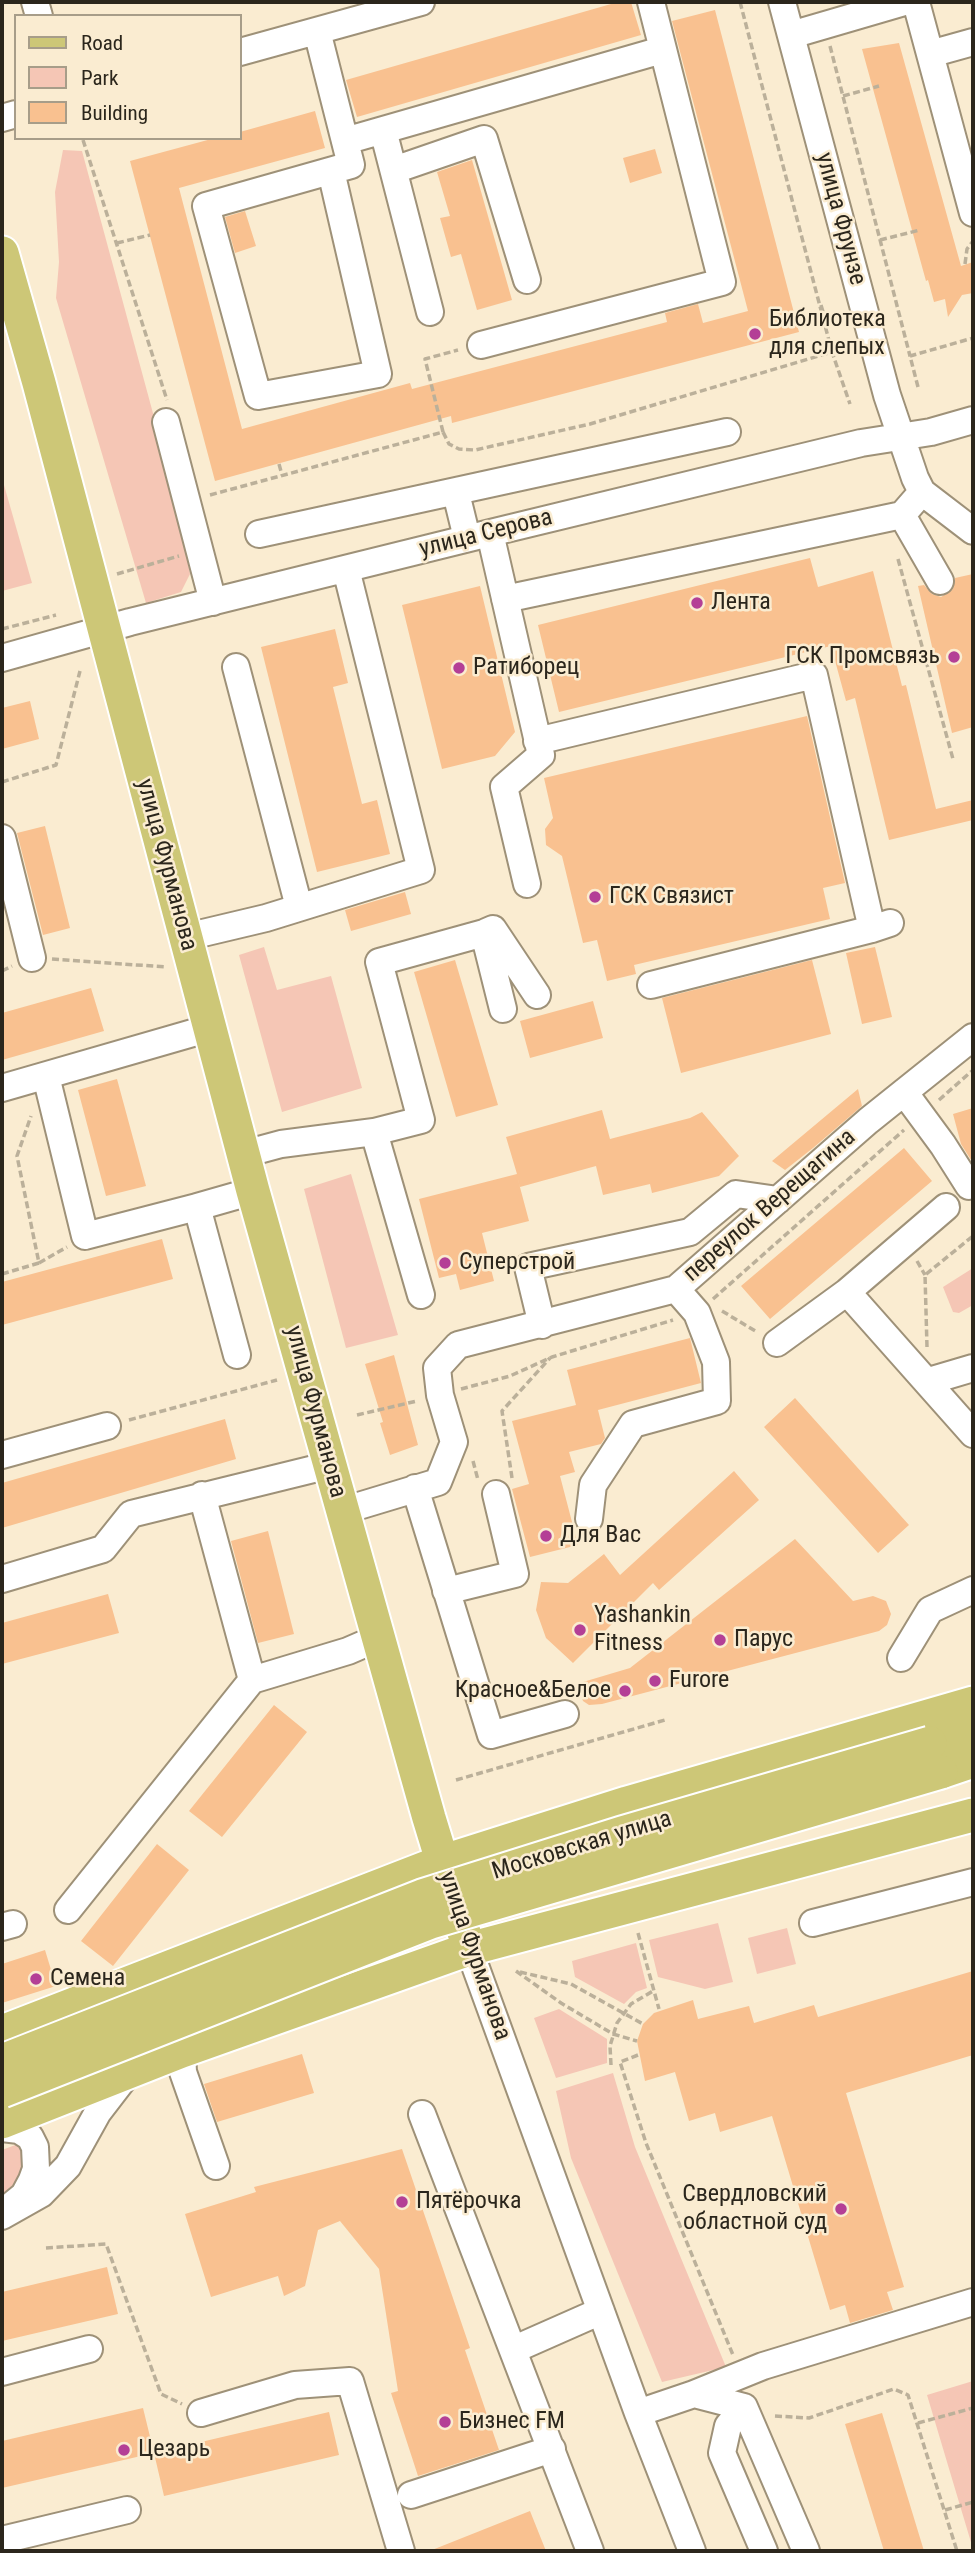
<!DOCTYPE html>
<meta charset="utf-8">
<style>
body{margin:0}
#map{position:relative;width:975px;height:2553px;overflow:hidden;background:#faecd1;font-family:"Roboto Condensed",sans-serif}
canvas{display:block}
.frame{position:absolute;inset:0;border:4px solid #2b261c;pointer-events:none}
.legend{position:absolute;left:14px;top:14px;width:228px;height:126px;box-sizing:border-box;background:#faecd1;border:2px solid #a79d89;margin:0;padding:9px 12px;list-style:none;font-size:21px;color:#2b261c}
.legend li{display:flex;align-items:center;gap:14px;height:35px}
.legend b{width:35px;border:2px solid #a79d89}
</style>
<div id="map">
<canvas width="975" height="2553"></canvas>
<div class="frame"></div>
<ul class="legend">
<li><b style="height:9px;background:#cdc777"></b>Road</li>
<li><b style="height:19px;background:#f5c6b5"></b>Park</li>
<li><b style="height:19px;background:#f9c190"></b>Building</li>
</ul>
</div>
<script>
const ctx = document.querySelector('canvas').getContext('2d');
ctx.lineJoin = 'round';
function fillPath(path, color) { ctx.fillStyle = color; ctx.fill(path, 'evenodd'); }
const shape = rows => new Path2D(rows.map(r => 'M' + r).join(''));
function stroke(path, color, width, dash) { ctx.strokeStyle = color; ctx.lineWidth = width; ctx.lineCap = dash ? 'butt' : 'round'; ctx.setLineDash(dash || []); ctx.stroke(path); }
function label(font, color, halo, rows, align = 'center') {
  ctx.font = font + ' "Roboto Condensed",sans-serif'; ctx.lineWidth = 5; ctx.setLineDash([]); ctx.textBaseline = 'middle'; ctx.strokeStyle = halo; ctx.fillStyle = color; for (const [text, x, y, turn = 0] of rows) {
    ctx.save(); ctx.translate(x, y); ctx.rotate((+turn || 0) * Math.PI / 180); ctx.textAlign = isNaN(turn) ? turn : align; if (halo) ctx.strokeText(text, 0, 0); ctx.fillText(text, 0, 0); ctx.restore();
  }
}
const green = shape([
 [63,150,82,151,180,513,190,574,181,592,146,603,56,298,59,262,55,192],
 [2,478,32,583,2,591],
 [264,947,277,990,331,976,362,1088,282,1112,239,955],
 [351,1174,398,1335,346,1348,304,1189],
 [973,1268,973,1305,959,1313,953,1312,943,1287],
 [718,1923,733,1982,705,1989,658,1977,649,1940],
 [787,1928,796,1964,757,1974,748,1938],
 [636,1943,647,1988,636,1992,624,2004,575,1977,572,1961],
 [559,2009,607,2039,607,2063,556,2078,534,2018],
 [613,2073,635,2147,726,2367,662,2382,571,2158,556,2091],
 [18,2144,24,2156,25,2180,2,2201,2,2150],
 [973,2381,973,2549,927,2395]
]);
const building = shape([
 [618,2,631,2,641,35,357,117,346,80],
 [715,10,799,332,452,423,451,416,215,481,130,161,215,138,240,138,240,132,315,111,325,148,179,188,242,429,410,383,412,389,667,322,665,313,698,304,703,323,748,311,672,21],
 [899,43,961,266,973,262,973,293,962,295,948,317,945,299,934,302,928,280,926,281,862,49],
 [655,149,662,173,630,183,623,158],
 [472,160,512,300,477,310,461,254,451,257,440,218,450,216,437,172],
 [245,211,256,246,235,253,225,217],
 [810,558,818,587,873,571,902,686,906,685,936,809,973,800,973,820,889,840,855,698,846,701,831,646,559,712,538,625],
 [973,574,973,727,952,733,918,586,924,585,932,594,941,597,953,589,955,578],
 [480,586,515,732,495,756,442,769,402,605],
 [335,629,348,683,333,687,362,804,377,800,390,854,317,872,261,647],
 [30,701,39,739,2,749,2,708],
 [807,716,845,883,823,888,830,919,634,965,636,974,607,981,597,940,583,943,562,856,546,845,545,829,553,818,544,778],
 [45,826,70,928,43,935,17,833],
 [405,892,411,914,351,931,345,910],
 [875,947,892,1017,862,1024,846,953],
 [455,960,498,1105,456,1117,414,972],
 [812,960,831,1034,681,1073,662,998],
 [91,988,104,1031,2,1060,2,1013],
 [593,1001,603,1038,530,1058,520,1021],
 [117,1079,146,1186,106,1196,78,1090],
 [858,1089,862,1106,813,1148,785,1170,772,1161],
 [973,1108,973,1163,961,1144,953,1114],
 [602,1110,610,1139,690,1118,702,1112,739,1156,719,1176,652,1193,650,1184,603,1195,596,1166,520,1187,517,1176,529,1221,482,1233,494,1281,460,1290,456,1274,439,1278,419,1199,517,1174,506,1137],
 [904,1148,932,1181,770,1319,741,1286],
 [162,1239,173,1279,2,1325,2,1282],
 [690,1338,701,1383,598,1410,605,1438,601,1444,569,1452,575,1472,560,1476,578,1545,530,1557,512,1489,529,1484,512,1421,576,1405,567,1370],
 [394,1355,418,1445,390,1455,380,1423,383,1422,365,1364],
 [795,1398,909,1525,878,1553,764,1427],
 [225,1419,236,1459,2,1528,2,1483],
 [734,1471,759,1500,659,1590,653,1583,573,1663,546,1638,536,1610,541,1582,568,1583,604,1554,620,1575],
 [268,1531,294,1634,258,1643,231,1541],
 [795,1539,853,1601,873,1596,886,1601,891,1614,887,1625,879,1631,602,1704,589,1705,583,1701,580,1692,583,1682,630,1668],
 [108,1594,119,1633,2,1664,2,1623],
 [274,1705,307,1732,222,1837,189,1811],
 [157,1844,189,1870,113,1966,81,1941],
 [45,1950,56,1986,2,2003,2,1964],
 [973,1971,973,2055,846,2093,904,2287,887,2292,893,2310,850,2323,845,2305,830,2310,772,2116,720,2132,715,2113,689,2121,675,2072,645,2081,637,2041,643,2024,654,2013,693,2000,698,2019,749,2006,754,2023,814,2005,818,2017],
 [302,2054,314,2093,217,2122,204,2084],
 [402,2149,470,2348,465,2350,499,2450,418,2476,391,2393,398,2391,379,2269,340,2221,318,2230,305,2286,284,2296,278,2276,211,2297,185,2214,256,2192,254,2187],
 [107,2267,118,2314,2,2341,2,2292],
 [143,2408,154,2453,2,2488,2,2441],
 [329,2412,339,2455,164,2496,154,2453],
 [882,2413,924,2551,884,2551,845,2424],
 [530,2511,546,2551,433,2551,432,2550]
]);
const path = shape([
 [740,2,832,352],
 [830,46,910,356],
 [843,96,879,86],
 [83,140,167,400],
 [880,240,920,230],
 [117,243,150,235],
 [965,264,967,249,973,241],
 [821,305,826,322],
 [918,387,910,356,973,338],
 [443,432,425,359,458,350],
 [279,464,282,475],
 [210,495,443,432,449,444,459,449,475,450,590,424,832,352,850,404],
 [898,559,953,759],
 [117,574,179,556],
 [2,629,56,615],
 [2,782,56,765,80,671],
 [52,959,166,967],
 [2,971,12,966],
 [939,1100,973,1070],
 [917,1261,925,1275],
 [39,1263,67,1247],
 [2,1274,39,1263,17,1156,31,1116],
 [713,1299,904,1130],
 [722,1311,757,1332],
 [927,1347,925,1275,973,1236],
 [461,1389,510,1376,552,1357,673,1320],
 [357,1415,417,1401],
 [129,1420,277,1380],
 [473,1461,478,1480],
 [512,1478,502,1411,550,1358],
 [456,1780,665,1720],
 [638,1933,659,2009],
 [516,1971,561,2003,613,2034,637,2041],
 [520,1972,571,1984,643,2024],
 [638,2055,620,2062,646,2143,733,2355],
 [611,2065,610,2046,617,2023,631,2004,653,1991],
 [46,2248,106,2244,161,2394,182,2404],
 [775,2416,809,2418,894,2389,908,2395,957,2551],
 [918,2423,973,2408],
 [945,2510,973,2502]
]);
const minor = shape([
 [35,2,39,16],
 [782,2,887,395,915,478,922,492,973,531],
 [916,2,973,213],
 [317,31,351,165,206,206,258,396,378,374,331,171],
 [791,35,904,2],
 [240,52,421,2],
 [930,54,973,42],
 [2,118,16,114],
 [383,130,430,312],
 [345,141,662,50],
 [394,170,484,139,527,280],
 [481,345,722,282,651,2],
 [166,422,213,602],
 [456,493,467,538],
 [902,515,940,581],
 [490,533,541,755,504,787,527,884],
 [259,534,727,432],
 [505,599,902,515,922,492],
 [2,658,130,622,490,533,861,443,931,432,973,420],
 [236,667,299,907],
 [537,741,814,675,872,929,890,923],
 [2,838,32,958],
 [486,932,493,929,537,995],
 [186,937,266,918,421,870,346,569],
 [651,985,872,929],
 [46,1076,85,1236,197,1207],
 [2,1088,210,1028],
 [904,1092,943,1145,969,1186,973,1185],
 [374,1132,421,1120,379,962,484,933,503,1009],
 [244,1154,281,1144,374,1132,421,1295],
 [847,1292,973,1434],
 [542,1325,528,1267,690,1232,736,1194,778,1200],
 [777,1343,847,1292,946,1207],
 [237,1355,197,1207,253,1191],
 [929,1381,973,1368],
 [2,1455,107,1426],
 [415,1488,491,1735,565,1714],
 [202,1495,252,1680],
 [342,1511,438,1482,454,1442,440,1395,437,1368,458,1345,676,1289,868,1121,973,1037],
 [589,1519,593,1485,633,1424,717,1401,716,1362,697,1313,676,1289],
 [2,1579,103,1549,131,1514,330,1465],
 [446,1591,515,1574,496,1494],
 [901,1658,930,1610,973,1590],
 [68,1910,252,1680,348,1651,378,1638],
 [813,1923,973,1882],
 [2,1927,13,1924],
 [469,1949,638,2413,692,2551],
 [182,2051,183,2072,216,2166],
 [422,2114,590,2551],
 [2,2128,19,2130,30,2137,35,2147,36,2169,32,2180,24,2195,13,2204],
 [2,2216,41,2194,68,2166,98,2112,128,2073],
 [515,2349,601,2311],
 [2,2372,89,2349],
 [694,2394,763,2366,973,2302],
 [744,2407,728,2426,722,2453,764,2551],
 [201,2413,295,2385,350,2381,401,2551],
 [638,2413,694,2394,744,2407,806,2551],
 [411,2495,552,2449],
 [2,2540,127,2510]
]);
const major = shape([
 [2,253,39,383,253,1191,429,1818,469,1949],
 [930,1743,973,1730],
 [941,1772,973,1761],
 [2,2032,441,1862,627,1803,973,1703],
 [2,2122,182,2051,469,1949,973,1815]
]);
const majorBridge = shape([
 [2,2061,422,1896,622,1833,930,1743],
 [2,2091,431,1922,941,1772]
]);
const markers = [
 [755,334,7,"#b43f96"],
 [697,603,7,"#b43f96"],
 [954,657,7,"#b43f96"],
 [459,668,7,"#b43f96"],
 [595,897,7,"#b43f96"],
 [445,1263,7,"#b43f96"],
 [546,1536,7,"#b43f96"],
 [580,1630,7,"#b43f96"],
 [720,1640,7,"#b43f96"],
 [655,1681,7,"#b43f96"],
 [625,1691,7,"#b43f96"],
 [36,1979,7,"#b43f96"],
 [402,2202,7,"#b43f96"],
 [841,2209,7,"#b43f96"],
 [445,2422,7,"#b43f96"],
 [124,2450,7,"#b43f96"]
];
const streetNames = [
 ["улица Фрунзе",840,219,75],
 ["улица Серова",486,534,-14],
 ["улица Фурманова",166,865,75],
 ["переулок Верещагина",770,1206,-41],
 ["улица Фурманова",315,1412,75],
 ["Московская улица",582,1846,-17],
 ["улица Фурманова",474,1956,71]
];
const poiNames = [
 ["Библиотека",769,320],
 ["для слепых",769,348],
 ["Лента",711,603],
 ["ГСК Промсвязь",940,657,"right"],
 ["Ратиборец",473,668],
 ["ГСК Связист",609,897],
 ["Суперстрой",459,1263],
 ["Для Вас",560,1536],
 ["Yashankin",594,1616],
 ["Fitness",594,1644],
 ["Парус",734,1640],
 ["Furore",669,1681],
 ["Красное&Белое",611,1691,"right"],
 ["Семена",50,1979],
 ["Свердловский",827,2195,"right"],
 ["областной суд",827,2223,"right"],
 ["Пятёрочка",416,2202],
 ["Бизнес FM",459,2422],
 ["Цезарь",138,2450]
];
fillPath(green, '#f5c6b5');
fillPath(building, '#f9c190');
stroke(minor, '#9e9178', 30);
stroke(major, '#fff', 37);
stroke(path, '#bbb09a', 3.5, [7, 3.5]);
stroke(minor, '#fff', 26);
stroke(major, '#cdc777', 33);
stroke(majorBridge, '#fff', 37, []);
stroke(majorBridge, '#cdc777', 33);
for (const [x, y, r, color] of markers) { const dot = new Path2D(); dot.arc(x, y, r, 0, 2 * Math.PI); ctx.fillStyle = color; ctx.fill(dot); stroke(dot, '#faecd1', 2.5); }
label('24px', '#2b261c', '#faecd1', streetNames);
label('24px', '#2b261c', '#faecd1', poiNames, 'left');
</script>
